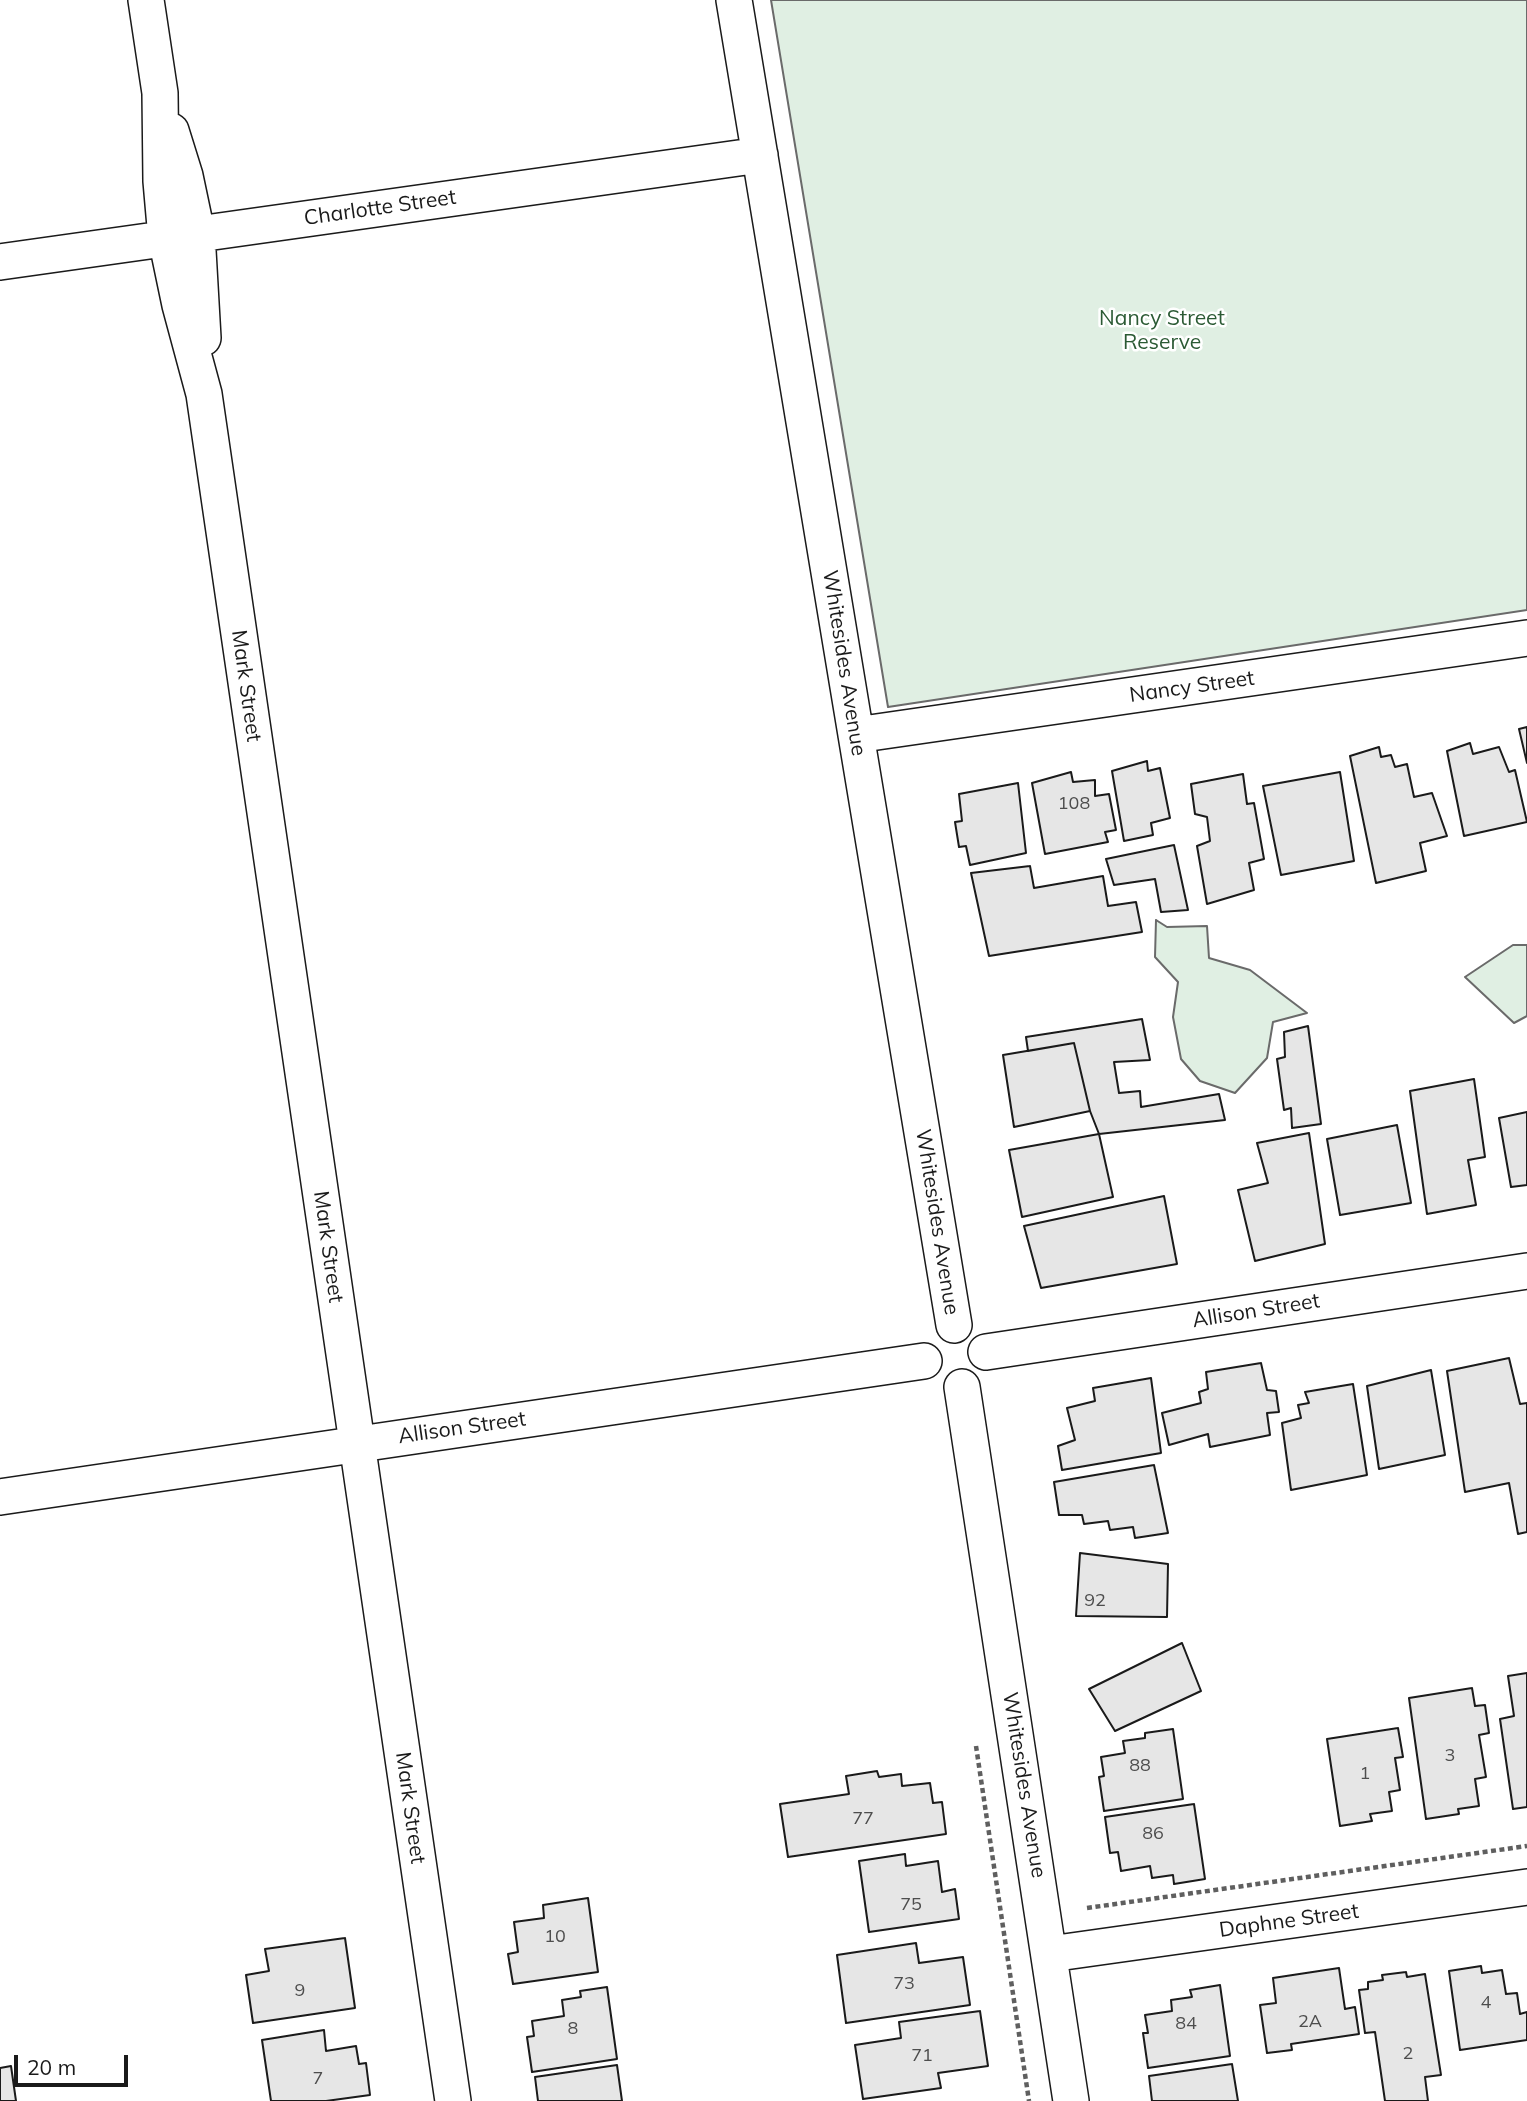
<!DOCTYPE html>
<style>
body{margin:0}
#map{position:relative;width:1527px;height:2101px;overflow:hidden;background:#fff;font-family:Mulish,sans-serif}
canvas{display:block}
.scale{position:absolute;left:14px;top:2055px;width:114px;height:32px;box-sizing:border-box;border:4px solid #1a1a1a;border-top:0;padding-left:9px;font-size:21px;line-height:24px;white-space:nowrap;color:#1a1a1a;-webkit-text-stroke:5px #fff;paint-order:stroke}
</style>
<div id="map">
<canvas width="1527" height="2101"></canvas>
<div class="scale">20 m</div>
</div>
<script>
const ctx = document.querySelector('canvas').getContext('2d');
ctx.lineJoin = 'round';
function fillPath(path, color) { ctx.fillStyle = color; ctx.fill(path, 'evenodd'); }
const shape = rows => new Path2D(rows.map(r => 'M' + r).join(''));
function stroke(path, color, width, dash) { ctx.strokeStyle = color; ctx.lineWidth = width; ctx.lineCap = dash ? 'butt' : 'round'; ctx.setLineDash(dash || []); ctx.stroke(path); }
function label(font, color, halo, rows, align = 'center') {
  ctx.font = font + ' Mulish,sans-serif'; ctx.lineWidth = 5; ctx.setLineDash([]); ctx.textBaseline = 'middle'; ctx.strokeStyle = halo; ctx.fillStyle = color; for (const [text, x, y, turn = 0] of rows) {
    ctx.save(); ctx.translate(x, y); ctx.rotate((+turn || 0) * Math.PI / 180); ctx.textAlign = isNaN(turn) ? turn : align; if (halo) ctx.strokeText(text, 0, 0); ctx.fillText(text, 0, 0); ctx.restore();
  }
}
const green = shape([
 [771,0,1527,0,1527,610,888,707,771,0],
 [1156,920,1167,927,1207,926,1209,958,1250,970,1307,1013,1273,1022,1267,1058,1235,1093,1200,1081,1181,1059,1173,1017,1178,982,1155,957,1156,920],
 [1513,945,1527,945,1527,1016,1514,1023,1465,977,1513,945]
]);
const building = shape([
 [1527,727,1527,763,1519,729,1527,727],
 [1470,743,1473,754,1499,747,1509,772,1515,770,1527,822,1464,836,1447,751,1470,743],
 [1379,747,1381,757,1391,755,1395,767,1407,764,1414,797,1432,793,1447,836,1420,843,1426,871,1376,883,1350,756,1379,747],
 [1147,761,1148,771,1160,768,1170,818,1151,823,1153,835,1124,841,1112,771,1147,761],
 [1071,772,1073,782,1095,780,1095,796,1109,794,1116,830,1105,832,1108,842,1045,854,1032,783,1071,772],
 [1340,772,1354,861,1281,875,1263,786,1340,772],
 [1243,774,1247,804,1254,803,1264,859,1249,863,1254,890,1207,904,1197,846,1210,841,1207,817,1195,814,1191,784,1243,774],
 [1018,783,1026,853,970,865,966,846,959,847,955,822,962,821,959,794,1018,783],
 [1174,845,1188,910,1161,912,1155,879,1114,885,1106,859,1174,845],
 [1030,866,1034,888,1103,876,1108,906,1136,902,1142,932,989,956,971,873,1030,866],
 [1142,1019,1150,1060,1114,1062,1119,1093,1140,1091,1141,1107,1219,1094,1225,1120,1099,1134,1090,1111,1074,1043,1028,1051,1026,1037,1142,1019],
 [1308,1026,1321,1124,1292,1128,1291,1108,1284,1110,1277,1059,1285,1057,1284,1032,1308,1026],
 [1074,1043,1090,1111,1014,1127,1003,1055,1074,1043],
 [1474,1079,1485,1157,1468,1160,1476,1205,1427,1214,1410,1091,1474,1079],
 [1527,1112,1527,1185,1511,1187,1499,1118,1527,1112],
 [1397,1125,1411,1203,1340,1215,1327,1139,1397,1125],
 [1309,1133,1325,1244,1255,1261,1238,1190,1268,1183,1257,1143,1309,1133],
 [1099,1134,1113,1197,1022,1217,1009,1150,1099,1134],
 [1164,1196,1177,1264,1041,1288,1024,1226,1164,1196],
 [1509,1358,1520,1404,1527,1403,1527,1532,1518,1534,1509,1483,1465,1492,1447,1371,1509,1358],
 [1261,1363,1267,1390,1276,1391,1279,1412,1267,1413,1270,1435,1210,1447,1208,1434,1169,1445,1162,1413,1201,1403,1199,1392,1208,1389,1206,1372,1261,1363],
 [1431,1370,1445,1455,1379,1469,1367,1386,1431,1370],
 [1151,1378,1161,1453,1062,1470,1058,1446,1075,1440,1067,1408,1095,1401,1093,1388,1151,1378],
 [1353,1384,1367,1475,1291,1490,1282,1423,1301,1418,1298,1405,1309,1403,1305,1392,1353,1384],
 [1154,1465,1168,1533,1135,1538,1133,1527,1110,1530,1108,1521,1084,1524,1082,1515,1059,1515,1054,1482,1154,1465],
 [1080,1553,1168,1564,1167,1617,1076,1616,1080,1553],
 [1182,1643,1201,1691,1115,1731,1089,1689,1182,1643],
 [1527,1673,1527,1807,1513,1809,1500,1719,1514,1716,1508,1676,1527,1673],
 [1472,1688,1475,1706,1485,1705,1489,1733,1479,1735,1486,1777,1475,1779,1479,1806,1458,1809,1459,1814,1426,1819,1409,1698,1472,1688],
 [1398,1728,1403,1757,1395,1758,1400,1790,1389,1792,1392,1811,1370,1814,1372,1821,1340,1826,1327,1739,1398,1728],
 [1173,1729,1183,1799,1104,1811,1099,1777,1104,1776,1101,1757,1125,1753,1123,1741,1145,1738,1145,1733,1173,1729],
 [877,1771,879,1777,901,1774,902,1786,930,1783,933,1803,942,1802,946,1834,788,1857,780,1804,849,1794,846,1776,877,1771],
 [1194,1804,1205,1879,1174,1884,1173,1875,1152,1878,1150,1866,1121,1871,1118,1852,1110,1853,1105,1817,1194,1804],
 [905,1854,906,1866,938,1861,942,1892,955,1889,959,1919,869,1932,859,1861,905,1854],
 [588,1898,598,1972,513,1984,508,1954,518,1952,514,1922,544,1918,543,1905,588,1898],
 [345,1938,355,2008,253,2023,246,1975,269,1971,265,1949,345,1938],
 [916,1943,919,1963,963,1957,970,2005,846,2023,837,1955,916,1943],
 [1481,1966,1482,1973,1502,1970,1506,1994,1517,1993,1520,2014,1527,2012,1527,2040,1460,2050,1449,1971,1481,1966],
 [1339,1968,1345,2009,1355,2007,1359,2034,1291,2044,1292,2050,1267,2053,1260,2005,1276,2003,1273,1978,1339,1968],
 [1406,1972,1407,1977,1425,1974,1441,2075,1425,2077,1428,2101,1385,2101,1375,2032,1365,2033,1359,1990,1368,1989,1368,1982,1383,1980,1382,1975,1406,1972],
 [1220,1985,1230,2056,1148,2068,1143,2033,1148,2033,1145,2015,1172,2011,1171,2000,1192,1997,1190,1990,1220,1985],
 [607,1987,617,2059,532,2072,527,2037,534,2036,532,2021,564,2016,562,2000,581,1997,580,1991,607,1987],
 [980,2011,988,2066,938,2073,941,2088,863,2099,855,2045,901,2038,899,2022,980,2011],
 [324,2030,326,2051,356,2046,359,2064,366,2063,370,2095,326,2101,271,2101,262,2040,324,2030],
 [1232,2064,1238,2101,1152,2101,1149,2076,1232,2064],
 [617,2065,622,2101,538,2101,535,2077,617,2065],
 [11,2066,16,2101,0,2101,0,2068,11,2066]
]);
const path = shape([
 [976,1746,1029,2101],
 [1087,1908,1527,1846]
]);
const minor = shape([
 [146,0,160,93,161,181,166,238,180,305,204,394,453,2101],
 [734,0,954,1325],
 [171,131,185,176,197,233,203,338],
 [0,262,760,155],
 [856,735,1527,638],
 [986,1352,1527,1271],
 [962,1387,1071,2101],
 [0,1497,924,1361],
 [1050,1954,1527,1887]
]);
const numberNames = [
 ["108",1074,804],
 ["92",1095,1601],
 ["3",1450,1756],
 ["88",1140,1766],
 ["1",1365,1774],
 ["77",863,1819],
 ["86",1153,1834],
 ["75",911,1905],
 ["10",555,1937],
 ["73",904,1984],
 ["9",300,1991],
 ["4",1486,2003],
 ["2A",1310,2022],
 ["84",1186,2024],
 ["8",573,2029],
 ["2",1408,2054],
 ["71",922,2056],
 ["7",318,2079]
];
const streetNames = [
 ["Charlotte Street",380,208,-8],
 ["Whitesides Avenue",844,663,81],
 ["Mark Street",246,686,82],
 ["Nancy Street",1192,687,-8],
 ["Whitesides Avenue",937,1222,81],
 ["Mark Street",328,1247,82],
 ["Allison Street",1256,1311,-9],
 ["Allison Street",462,1428,-8],
 ["Whitesides Avenue",1024,1785,81],
 ["Mark Street",410,1808,82],
 ["Daphne Street",1289,1921,-8]
];
const parkNames = [
 ["Nancy Street",1162,319],
 ["Reserve",1162,343]
];
fillPath(green, '#e0efe3');
stroke(green, '#6a6a6a', 2);
fillPath(building, '#e6e6e6');
stroke(building, '#1a1a1a', 2);
stroke(minor, '#1a1a1a', 38);
stroke(path, '#5f5f5f', 4.5, [5, 3.5]);
stroke(minor, '#fff', 35);
label('18px', '#4d4d4d', null, numberNames);
label('21px', '#1a1a1a', '#fff', streetNames);
label('21px', '#2b5a34', '#fff', parkNames);
</script>
